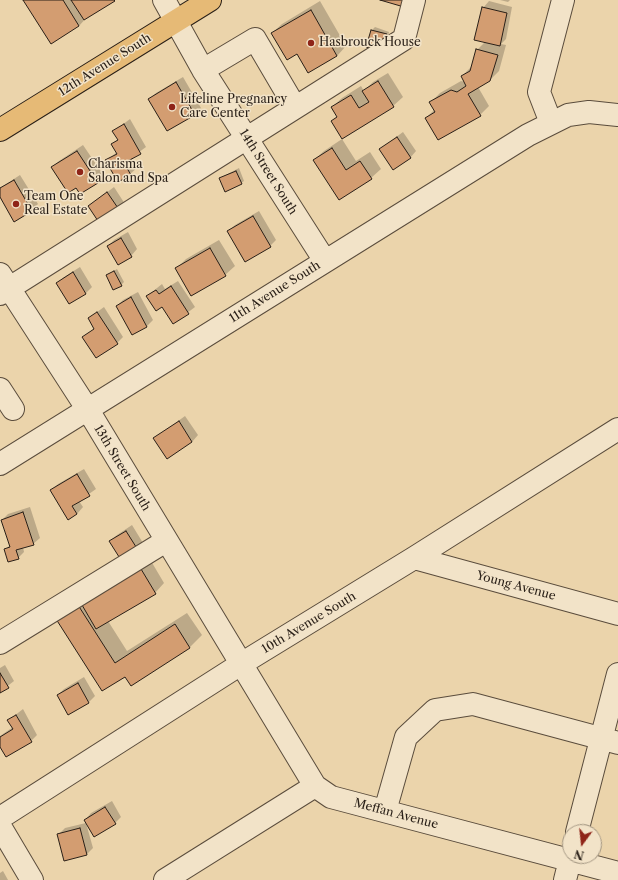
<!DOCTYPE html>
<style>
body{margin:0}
#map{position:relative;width:618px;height:880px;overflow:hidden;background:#ebd4ab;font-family:"Libre Caslon Text",serif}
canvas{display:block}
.north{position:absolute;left:562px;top:824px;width:40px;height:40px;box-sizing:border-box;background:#f2e3c8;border:1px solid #a29581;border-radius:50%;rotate:195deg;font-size:11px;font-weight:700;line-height:16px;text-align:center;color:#291f17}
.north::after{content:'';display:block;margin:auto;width:14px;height:18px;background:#8f2418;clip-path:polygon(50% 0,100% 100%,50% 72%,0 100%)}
</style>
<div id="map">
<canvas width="618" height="880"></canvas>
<div class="north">N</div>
</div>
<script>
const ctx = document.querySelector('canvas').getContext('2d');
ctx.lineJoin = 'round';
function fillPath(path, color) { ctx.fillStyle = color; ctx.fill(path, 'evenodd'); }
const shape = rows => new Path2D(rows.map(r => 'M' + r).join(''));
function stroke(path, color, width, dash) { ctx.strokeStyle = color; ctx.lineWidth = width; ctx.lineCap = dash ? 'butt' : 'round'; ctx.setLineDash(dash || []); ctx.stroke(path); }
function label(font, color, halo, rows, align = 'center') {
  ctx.font = font + ' "Libre Caslon Text",serif'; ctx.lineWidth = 3; ctx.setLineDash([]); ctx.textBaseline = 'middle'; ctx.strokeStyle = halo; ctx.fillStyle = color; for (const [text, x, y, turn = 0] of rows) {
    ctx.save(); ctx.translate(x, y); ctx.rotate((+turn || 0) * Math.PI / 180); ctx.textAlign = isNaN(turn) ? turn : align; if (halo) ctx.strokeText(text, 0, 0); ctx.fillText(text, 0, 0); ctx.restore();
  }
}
const shadow = shape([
 [24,0,114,0,88,16,79,26],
 [500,0,510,0,508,2],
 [320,1,346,46,337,56,308,72,297,53,272,33,282,24],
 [489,1,512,7,506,39,501,44,506,45,499,71,490,80,478,87,489,106,480,115,426,118,435,109,431,102,440,93,461,81,465,82,462,76,471,67,477,50,485,42,483,8],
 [375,27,389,32,385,48,372,30],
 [388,73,403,97,393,106,332,121,338,116,332,107,342,98,361,86,364,91,373,82],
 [183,77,201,108,195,114,168,130,149,99,156,93],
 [130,119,146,147,131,158,137,168,130,174,118,181,107,160,117,152,112,144,118,139,114,131],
 [403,132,416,151,410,158,380,149],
 [342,139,356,161,370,152,381,169,371,178,314,160,324,151],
 [83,145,104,176,97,183,77,187,52,167,59,161],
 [239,168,244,181,241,183,220,178],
 [20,175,38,204,31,211,0,195,0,188],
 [114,187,125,204,119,210,89,206],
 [259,211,276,240,270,246,229,231,235,225],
 [128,232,137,249,131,256,108,246,114,240],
 [219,240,235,266,225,275,176,269,186,259],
 [80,267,92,287,86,293,69,303,57,283,64,277],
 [117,269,124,282,121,285,107,275],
 [178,281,195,307,174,323,162,305,147,296,162,284,165,289],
 [138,292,153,320,147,326,132,334,117,306,123,300],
 [104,307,123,337,117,343,84,337,95,328,89,318],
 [185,416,198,435,192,442,155,438],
 [84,469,96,489,79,501,83,507,77,514,51,490,58,484],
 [30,507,40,538,33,544,23,547,24,552,18,558,5,550,10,545,2,520,8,514],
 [132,525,143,543,137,550,110,541,117,535],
 [151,561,164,583,155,593,108,621,127,651,187,613,202,635,190,647,126,676,57,619],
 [5,665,14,681,0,692,0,668],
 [84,677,95,696,89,702,69,714,58,695,64,689],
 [23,709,37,735,31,741,0,745,0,736,13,727,9,720],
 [112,801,121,817,115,823,85,820,91,813],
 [86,823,93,848,87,854,58,835,65,828],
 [3,871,8,880,0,880,0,873]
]);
const building = shape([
 [23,0,63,0,79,26,51,44,23,0],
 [71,0,114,0,115,1,84,20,71,0],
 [380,0,406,0,404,7,380,0],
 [482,7,507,13,500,46,474,40,482,7],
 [311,10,337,56,308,73,297,54,287,60,271,33,311,10],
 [371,30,387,34,382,52,366,47,371,30],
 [476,49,498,55,490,81,468,94,481,116,438,140,425,118,435,112,429,102,451,90,457,92,466,86,461,76,470,71,476,49],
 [378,81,394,107,342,139,331,121,337,117,331,107,351,95,359,108,369,102,362,91,378,81],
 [176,82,195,115,167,131,148,99,176,82],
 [124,124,141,154,124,163,131,175,118,182,105,160,117,154,111,144,118,140,112,131,124,124],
 [397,137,411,158,393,170,379,149,397,137],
 [332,148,346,170,360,161,372,179,339,200,313,160,332,148],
 [77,151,98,183,80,194,76,188,68,193,51,167,77,151],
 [236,171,242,184,225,192,219,178,236,171],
 [14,180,32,211,14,222,0,197,0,188,14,180],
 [107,192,120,211,100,224,88,206,107,192],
 [253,216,271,247,245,262,227,231,253,216],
 [121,238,132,257,118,265,107,246,121,238],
 [210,248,226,276,191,296,175,268,210,248],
 [114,271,122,286,113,290,106,275,114,271],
 [73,272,86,294,69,304,56,283,73,272],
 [171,286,189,314,173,324,162,307,156,311,146,296,156,290,159,294,171,286],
 [131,297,147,327,132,335,116,306,131,297],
 [97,312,118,344,96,358,82,337,94,329,88,318,97,312],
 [179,421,192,442,167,459,153,438,179,421],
 [77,474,90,496,72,506,77,514,68,520,50,490,77,474],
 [23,512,34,545,16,550,19,559,8,562,4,549,10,547,1,520,23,512],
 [126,531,138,550,121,560,109,541,126,531],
 [141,569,156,594,96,629,82,605,141,569],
 [78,605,115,663,175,624,190,648,131,686,125,677,102,691,56,619,78,605],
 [0,673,9,688,0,693,0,673],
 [78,683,89,703,68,715,57,695,78,683],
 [16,715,32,742,6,757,0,747,0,737,13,729,7,720,16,715],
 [105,807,116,824,94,837,84,820,105,807],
 [80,828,87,855,64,861,57,834,80,828]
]);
const minor = shape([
 [164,0,203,70,325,261],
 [203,70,255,39,295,107],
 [551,123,539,92,563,0],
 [0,274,88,410,315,786,331,797,618,873],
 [0,294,404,39,414,0],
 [0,389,13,409],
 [0,464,528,135,568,115,589,112,618,115],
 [414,558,618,614],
 [0,643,166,541],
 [385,811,406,737,435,710,473,704,618,743],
 [0,818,241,664,414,558,618,429],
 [0,826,32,880],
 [577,832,618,674],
 [165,880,315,786],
 [565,880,571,856]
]);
const major = shape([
 [0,130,210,0]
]);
const markers = [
 [311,43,4,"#8f2418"],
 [172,107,4,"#8f2418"],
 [80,172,4,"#8f2418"],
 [16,204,4,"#8f2418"]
];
const poiNames = [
 ["Hasbrouck House",319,43],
 ["Lifeline Pregnancy",180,100],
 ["Care Center",180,114],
 ["Charisma",88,165],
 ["Salon and Spa",88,179],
 ["Team One",24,197],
 ["Real Estate",24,211]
];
const streetNames = [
 ["12th Avenue South",105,65,-32],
 ["14th Street South",268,172,58],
 ["11th Avenue South",275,292,-32],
 ["13th Street South",122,468,59],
 ["Young Avenue",516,586,15],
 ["10th Avenue South",309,623,-31],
 ["Meffan Avenue",396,814,15]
];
fillPath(shadow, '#0003');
fillPath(building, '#d39d71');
stroke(building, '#291f17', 1);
stroke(minor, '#5a4c3c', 24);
stroke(major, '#291f17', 24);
stroke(minor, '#f2e3c8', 22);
stroke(major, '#e6ba76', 22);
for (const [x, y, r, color] of markers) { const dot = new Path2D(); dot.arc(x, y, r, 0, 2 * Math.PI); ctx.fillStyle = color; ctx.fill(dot); stroke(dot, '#f2e3c8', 1.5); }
label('12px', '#291f17', '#f2e3c8', poiNames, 'left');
label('12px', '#291f17', '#f2e3c8', streetNames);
</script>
